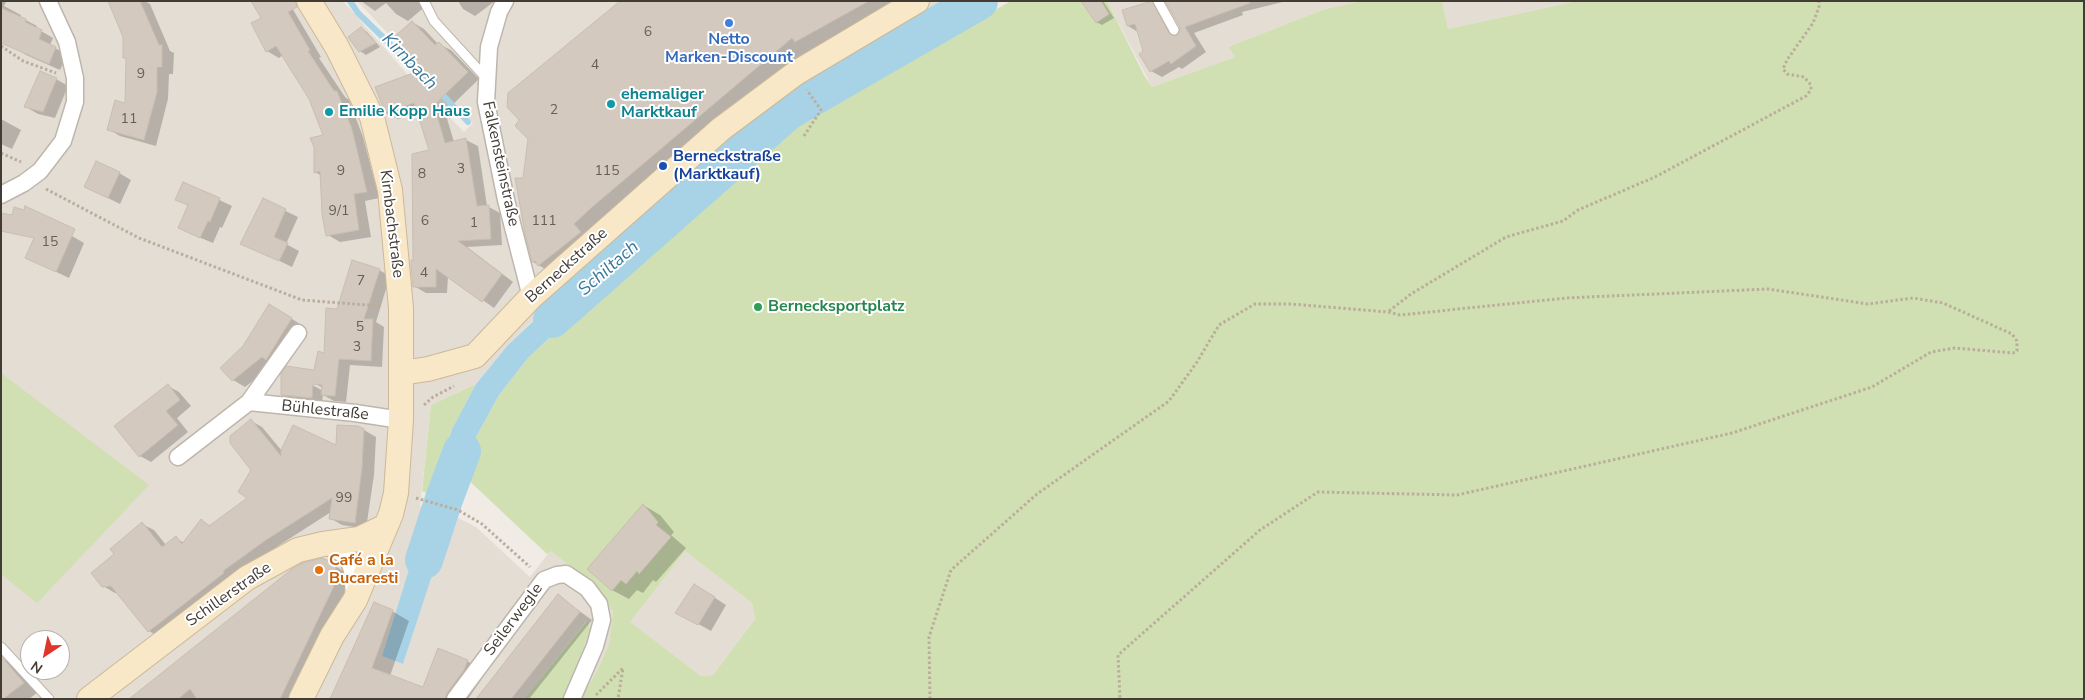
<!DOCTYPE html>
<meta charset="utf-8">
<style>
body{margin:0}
#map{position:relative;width:2085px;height:700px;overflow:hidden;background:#f0ece5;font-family:"Nunito Sans",sans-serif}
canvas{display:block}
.frame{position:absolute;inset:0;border:2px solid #423c35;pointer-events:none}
.north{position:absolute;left:20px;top:630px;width:50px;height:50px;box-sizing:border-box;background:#fff;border:1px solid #b3b1ae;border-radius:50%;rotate:214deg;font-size:14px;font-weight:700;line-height:20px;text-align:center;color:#423c35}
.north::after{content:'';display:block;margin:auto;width:18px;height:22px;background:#e1352b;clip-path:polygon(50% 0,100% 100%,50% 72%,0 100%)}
</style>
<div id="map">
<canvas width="2085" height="700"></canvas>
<div class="frame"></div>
<div class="north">N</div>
</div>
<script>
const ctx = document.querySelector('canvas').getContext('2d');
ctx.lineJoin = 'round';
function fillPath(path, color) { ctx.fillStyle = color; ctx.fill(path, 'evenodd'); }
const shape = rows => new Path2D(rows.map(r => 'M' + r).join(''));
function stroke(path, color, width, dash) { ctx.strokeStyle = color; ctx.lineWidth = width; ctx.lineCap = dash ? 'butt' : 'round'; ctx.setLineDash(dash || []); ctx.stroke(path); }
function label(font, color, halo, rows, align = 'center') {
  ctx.font = font + ' "Nunito Sans",sans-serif'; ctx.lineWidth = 4; ctx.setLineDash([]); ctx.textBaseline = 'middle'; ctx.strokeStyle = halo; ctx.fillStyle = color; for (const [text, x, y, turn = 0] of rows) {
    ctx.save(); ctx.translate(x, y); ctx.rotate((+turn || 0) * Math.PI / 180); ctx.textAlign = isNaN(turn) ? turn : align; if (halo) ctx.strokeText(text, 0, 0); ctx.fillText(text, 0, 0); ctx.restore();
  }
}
const residential = shape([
 [1,1,343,1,409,76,464,132,473,123,357,1,956,1,913,23,799,90,747,131,530,323,508,345,476,384,431,405,420,506,428,508,382,656,403,664,452,515,476,527,530,577,551,550,580,574,613,611,609,644,598,669,580,698,565,699,587,620,524,699,1,699],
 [30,640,60,640,60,670,30,670],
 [1107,1,1363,1,1325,9,1228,47,1235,57,1152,87],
 [1442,1,1577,1,1448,29],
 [685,551,752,603,755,619,713,675,701,676,629,622]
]);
const green = shape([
 [1011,1,1107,1,1144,75,1152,87,1235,57,1228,47,1325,9,1363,1,1442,1,1448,29,1577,1,2084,1,2084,699,580,699,598,669,609,644,613,611,580,574,551,551,547,554,463,475,476,437,499,395,528,358,597,293,785,127],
 [685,551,752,603,755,619,713,675,701,676,630,622],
 [1,373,149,485,37,603,1,574],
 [476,384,452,429,431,495,422,491,431,405],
 [588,620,590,629,565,699,524,699]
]);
const water = shape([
 [581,276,597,293,528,358,499,395,476,437,454,503,431,495,452,429,476,384,508,345],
 [428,508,452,515,403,664,382,656]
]);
const shadow = shape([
 [1,1,6,2,4,6,21,15,20,17,37,26,36,28,53,38,50,45,67,55,60,70,26,55,1,37],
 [109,1,145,1,150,4,170,51,174,53,173,74,169,74,168,99,156,146,120,136,108,129,126,105,127,59,124,57,125,36],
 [288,1,321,57,319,58,345,97,349,100,363,137,379,198,365,201,371,237,340,242,328,235,322,176,315,172,324,136,310,99,283,55,279,58,267,51],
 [361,1,424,1,427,5,408,21,396,14,386,3,375,11],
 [458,1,495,1,475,16,463,9],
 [650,1,914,1,819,54,561,278,533,262,526,233],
 [1083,1,1103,1,1114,18,1102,25,1096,22],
 [1167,1,1287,1,1242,12,1243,15,1194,33,1206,52,1182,69,1179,67,1162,77,1151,71,1138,32,1128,26,1152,3,1162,9,1177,37,1181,33,1181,27],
 [412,22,424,29,438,44,451,50,479,79,445,112,454,142,466,140,478,146,487,206,500,213,502,245,467,247,513,282,494,308,448,276,447,293,426,293,414,286,414,261,431,151,418,112,398,119,386,113,377,88,426,70],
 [361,28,367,32,380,47,366,55,360,51],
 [56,79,68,86,55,118,38,114,26,107],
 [1,119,21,130,12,149,1,144],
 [119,173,131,180,120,204,86,187],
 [184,183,232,206,222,228,220,227,213,243,191,234,189,206,177,199],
 [263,200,298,217,286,244,299,251,292,267,242,243],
 [38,233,72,236,84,243,69,278,27,258],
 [379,270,390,276,376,322,384,327,382,367,350,365,346,402,334,401,323,395,322,404,293,401,282,395,315,371,325,355,337,310],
 [308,380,323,388,323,391,307,382],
 [281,312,303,326,278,366,274,364,245,387,233,380],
 [168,386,179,392,191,406,177,418,188,432,151,462,140,456],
 [251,421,262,427,282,451,337,447,364,430,376,437,374,475,366,529,342,525,330,518,331,512,278,546,161,638,149,631,118,593,115,593,103,586,116,554,142,524,154,530,166,545,176,538,184,543,201,521,211,526,250,498,253,470],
 [643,505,660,515,674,532,671,535,686,548,656,582,653,580,643,593,637,590,629,599,612,590],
 [327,561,348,574,347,591,296,699,131,699],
 [706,592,726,605,711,631,677,612],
 [558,596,592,620,529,699,477,699],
 [392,611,409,621,390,676,424,689,467,661,484,671,481,680,468,699,331,699],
 [1,658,16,666,38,692,29,699,1,699]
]);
const stream = shape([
 [350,1,358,13,424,77],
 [439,91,468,122]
]);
const river = shape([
 [552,319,788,111,979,1],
 [424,560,444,499,462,451]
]);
const building = shape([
 [108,1,140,1,159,45,162,45,162,67,157,67,157,92,144,140,107,130,115,100,125,103,126,58,123,58,123,37,108,1],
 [251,1,295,1,297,7,288,12,310,50,308,51,334,91,337,91,352,129,367,192,354,194,359,230,326,236,322,214,320,171,314,173,314,147,310,138,323,135,309,99,276,46,266,52,251,23,261,18,251,1],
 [620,1,869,1,795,42,792,38,591,208,574,224,581,232,538,266,535,261,532,262,525,233,515,178,523,178,528,139,515,126,519,120,507,107,508,93,620,1],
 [1081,1,1101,1,1109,14,1096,23,1081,1],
 [1152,1,1169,33,1174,36,1179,34,1180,27,1165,1,1249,1,1250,3,1185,27,1196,46,1171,64,1169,61,1150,72,1139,54,1143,51,1135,24,1127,26,1122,10,1152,1],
 [1,8,26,19,25,22,42,30,39,39,56,47,49,64,1,43,1,8],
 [412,21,435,45,439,42,468,72,434,105,445,143,466,138,477,206,489,205,491,239,458,241,502,274,482,302,436,269,436,287,413,287,411,265,411,260,413,260,412,154,429,150,414,103,385,113,375,87,424,69,393,38,412,21],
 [361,27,376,43,359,52,348,37,361,27],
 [40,71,57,78,43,112,24,107,40,71],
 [96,161,120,172,108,198,84,187,96,161],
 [183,182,220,198,210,222,208,221,200,238,178,228,188,205,175,200,183,182],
 [263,198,286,209,274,237,288,243,279,261,240,244,263,198],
 [25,206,75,229,56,272,25,258,34,238,1,231,1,213,12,215,14,207,24,210,25,206],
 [352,260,380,269,364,319,373,319,371,361,339,359,335,396,321,395,322,385,313,384,312,398,281,395,281,374,286,366,314,370,318,351,324,353,326,308,337,309,352,260],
 [269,304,292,318,266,360,262,357,232,381,220,368,243,346,269,304],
 [168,384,180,400,166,411,178,425,139,457,114,426,168,384],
 [251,419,281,456,281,450,293,425,336,445,337,425,358,426,364,429,362,468,355,523,329,519,332,498,266,540,223,571,224,573,148,632,111,586,102,587,91,573,114,554,110,549,142,522,162,547,176,536,182,544,201,519,209,526,247,498,238,492,251,470,230,443,230,436,251,419],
 [643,504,658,522,656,525,671,537,639,574,637,571,626,584,621,580,612,591,587,569,643,504],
 [322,558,332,562,336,566,335,584,280,699,197,699,190,689,178,699,129,699,292,569,303,563,322,558],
 [694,584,715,597,698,625,675,613,694,584],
 [558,594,580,612,511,699,476,699,558,594],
 [374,602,393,610,372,668,423,687,438,648,468,660,464,670,447,693,445,699,330,699,374,602],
 [1,656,24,683,3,699,1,699,1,656]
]);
const path = shape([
 [1,46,23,61,56,73],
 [804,136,821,110,807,90],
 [1,153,21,162],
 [46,189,139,238,302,300,380,306],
 [1389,311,1411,294,1506,237,1563,221,1578,210,1655,177,1806,96,1811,90,1811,85,1804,77,1787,74,1783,69,1787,60,1813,23,1819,7,1819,1],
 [424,405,433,397,454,386],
 [416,498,458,510,482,524,530,567],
 [596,695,623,668,618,699],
 [930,699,929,637,951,570,1037,494,1169,401,1197,362,1219,325,1255,304,1291,304,1388,312,1400,315,1566,298,1768,289,1868,304,1913,298,1943,303,2012,334,2017,341,2017,351,2013,353,1955,348,1931,352,1872,387,1732,433,1457,495,1318,492,1260,530,1118,655,1120,699]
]);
const service = shape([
 [424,1,434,21,487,79],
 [1158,1,1174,30],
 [1,647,49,699]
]);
const minor = shape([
 [505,1,499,12,489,47,486,102,506,200,531,297],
 [1,195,24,183,40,171,63,141,75,102,75,78,67,42,48,1],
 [249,402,355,413,401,420],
 [178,457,249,402,298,333],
 [325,545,347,556,352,570,354,595],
 [455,699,544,580,557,575,566,574,587,588,599,604,602,620,595,646,572,699]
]);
const secondary = shape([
 [401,373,428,369,475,356,531,297,721,129,796,73,917,1],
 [89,699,247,578,298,550,323,544,359,539,386,526],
 [301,699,332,636,355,600,391,514,396,493,401,420,401,308,390,190,372,117,337,47,309,1]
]);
const markers = [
 [729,23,5,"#3f7fe0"],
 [611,104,5,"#0f9aa8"],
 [329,112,5,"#0f9aa8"],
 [663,166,5,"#1a4fb4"],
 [758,307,5,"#2e9e5b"],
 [319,570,5,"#e8710a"]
];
const numberNames = [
 ["6",648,33],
 ["4",595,66],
 ["9",141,75],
 ["2",554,111],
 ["11",129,120],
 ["3",461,170],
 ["9",341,172],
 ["115",607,172],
 ["8",422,175],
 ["9/1",339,212],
 ["6",425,222],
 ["111",544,222],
 ["1",474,224],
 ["15",50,243],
 ["4",424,274],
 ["7",361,282],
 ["5",360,328],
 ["3",357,348],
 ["99",344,499]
];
const shopNames = [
 ["Netto",729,40],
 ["Marken-Discount",729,58]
];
const cultureNames = [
 ["ehemaliger",621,95],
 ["Marktkauf",621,113],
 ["Emilie Kopp Haus",339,112]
];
const transitNames = [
 ["Berneckstraße",673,157],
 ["(Marktkauf)",673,175]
];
const streetNames = [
 ["Falkensteinstraße",500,164,78],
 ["Kirnbachstraße",391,224,83],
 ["Berneckstraße",567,266,-42],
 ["Bühlestraße",325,411,6],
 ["Schillerstraße",229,595,-35],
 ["Seilerwegle",514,620,-53]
];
const leisureNames = [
 ["Bernecksportplatz",768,307]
];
const foodNames = [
 ["Café a la",329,561],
 ["Bucaresti",329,579]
];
const waterNames = [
 ["Kirnbach",409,62,46],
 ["Schiltach",609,269,-41]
];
fillPath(residential, '#e4ddd4');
fillPath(green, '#d0e0b2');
fillPath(water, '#a8d3e7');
fillPath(shadow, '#0003');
stroke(stream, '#a8d3e7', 6);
stroke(river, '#a8d3e7', 38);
fillPath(building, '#d4c9bf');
stroke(building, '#cabeb0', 1);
stroke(service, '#beb6ac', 11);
stroke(minor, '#beb6ac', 19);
stroke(secondary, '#cbb999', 26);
stroke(path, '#bbad9c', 3, [2.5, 2.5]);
stroke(service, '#fff', 9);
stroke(minor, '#fff', 16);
stroke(secondary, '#f8e8c8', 24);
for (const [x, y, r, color] of markers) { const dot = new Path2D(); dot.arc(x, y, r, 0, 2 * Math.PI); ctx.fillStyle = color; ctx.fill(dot); stroke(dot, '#fff', 2); }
label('14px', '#665f58', null, numberNames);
label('bold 16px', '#366cbe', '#fff', shopNames);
label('bold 16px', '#0d838f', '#fff', cultureNames, 'left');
label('bold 16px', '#164399', '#fff', transitNames, 'left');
label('16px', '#423c35', '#fff', streetNames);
label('bold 16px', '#27864d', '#fff', leisureNames, 'left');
label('bold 16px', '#c56008', '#fff', foodNames, 'left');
label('italic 18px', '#397a9a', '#fff', waterNames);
</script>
